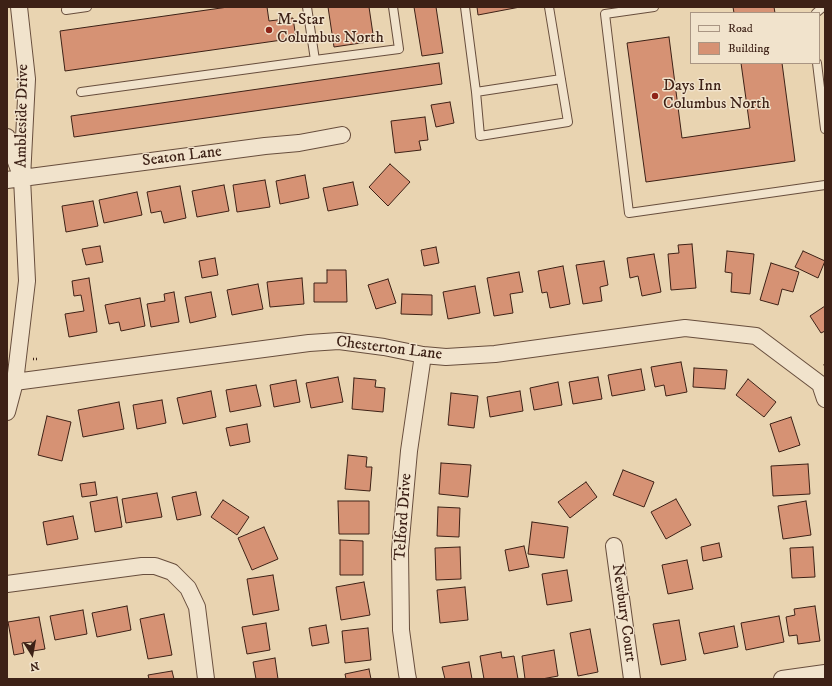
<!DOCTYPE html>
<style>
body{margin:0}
#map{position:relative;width:832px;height:686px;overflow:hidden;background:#e9d4b1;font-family:"IM FELL DW Pica",serif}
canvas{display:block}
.frame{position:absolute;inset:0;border:8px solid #3d2116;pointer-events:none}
.legend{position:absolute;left:690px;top:12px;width:130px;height:52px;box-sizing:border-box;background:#f1e3cc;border:1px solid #a99583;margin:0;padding:5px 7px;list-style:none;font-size:12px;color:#3d2116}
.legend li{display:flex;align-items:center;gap:8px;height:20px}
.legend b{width:20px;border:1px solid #a99583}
.north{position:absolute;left:12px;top:634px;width:40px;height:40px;-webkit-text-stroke:3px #f1e3cc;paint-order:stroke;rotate:169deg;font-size:11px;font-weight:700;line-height:16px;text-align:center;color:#3d2116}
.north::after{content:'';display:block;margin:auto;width:14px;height:18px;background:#3d2116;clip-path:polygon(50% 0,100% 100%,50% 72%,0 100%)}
</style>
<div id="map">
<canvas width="832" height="686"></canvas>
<div class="frame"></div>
<ul class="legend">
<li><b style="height:5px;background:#f1e3cc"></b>Road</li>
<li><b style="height:11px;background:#d69274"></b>Building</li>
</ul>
<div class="north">N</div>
</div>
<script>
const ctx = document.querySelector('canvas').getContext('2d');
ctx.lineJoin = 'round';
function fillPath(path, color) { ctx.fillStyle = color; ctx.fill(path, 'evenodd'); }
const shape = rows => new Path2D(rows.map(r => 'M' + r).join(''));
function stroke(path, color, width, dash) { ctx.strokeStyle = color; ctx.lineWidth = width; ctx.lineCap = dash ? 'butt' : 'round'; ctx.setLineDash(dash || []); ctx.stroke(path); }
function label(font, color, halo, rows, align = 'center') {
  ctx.font = font + ' "IM FELL DW Pica",serif'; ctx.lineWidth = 3; ctx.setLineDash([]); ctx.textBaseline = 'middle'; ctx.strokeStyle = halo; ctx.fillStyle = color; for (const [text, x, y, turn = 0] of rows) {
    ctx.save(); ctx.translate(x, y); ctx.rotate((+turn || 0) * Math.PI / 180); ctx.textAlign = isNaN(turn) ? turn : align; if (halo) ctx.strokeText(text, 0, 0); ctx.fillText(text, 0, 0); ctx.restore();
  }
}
const building = shape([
 [228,7,267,7,269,21,293,18,296,38,65,71,60,31,228,7],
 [328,7,369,7,374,41,334,47,328,7],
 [414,7,436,7,443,53,422,56,414,7],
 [477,7,520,7,478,15,477,7],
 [733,7,774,7,775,13,734,13,733,7],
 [669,37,682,138,750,128,741,63,782,63,795,161,646,182,627,43,669,37],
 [439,63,442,84,74,137,71,116,439,63],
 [450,102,454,123,436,127,431,105,450,102],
 [425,117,428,140,419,141,421,150,395,153,391,121,425,117],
 [390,164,410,182,388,206,369,187,390,164],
 [305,175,309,198,280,204,276,181,305,175],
 [265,180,270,207,237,212,233,185,265,180],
 [353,182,358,205,328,211,323,188,353,182],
 [224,185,229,211,197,217,192,191,224,185],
 [180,186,186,218,164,223,161,211,151,213,147,192,180,186],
 [137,192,142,215,104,223,99,200,137,192],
 [93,201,98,226,66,232,62,206,93,201],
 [692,244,696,288,671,290,668,254,679,253,678,245,692,244],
 [100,246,103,262,86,265,82,249,100,246],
 [436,247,439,263,424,266,421,250,436,247],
 [727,251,754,254,750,294,731,292,732,273,725,272,727,251],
 [803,251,825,261,818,278,795,267,803,251],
 [654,254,661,292,642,296,638,276,630,278,627,258,654,254],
 [215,258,218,275,202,278,199,261,215,258],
 [604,261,608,285,600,287,602,301,583,304,576,265,604,261],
 [771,263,799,272,793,292,782,289,778,305,760,300,771,263],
 [563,266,570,304,550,308,547,292,542,293,538,271,563,266],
 [327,270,346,270,347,302,314,302,314,283,327,283,327,270],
 [519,272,523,292,510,294,513,313,494,316,487,278,519,272],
 [89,278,97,332,69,337,65,314,84,311,81,295,74,296,72,281,89,278],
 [302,278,304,304,270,307,267,282,302,278],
 [388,279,396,303,376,309,368,285,388,279],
 [258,284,263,309,232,315,227,290,258,284],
 [475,286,480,313,448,319,443,292,475,286],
 [174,292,179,322,151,327,147,304,165,301,164,294,174,292],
 [211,292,216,317,190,323,185,297,211,292],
 [402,294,432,295,432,315,401,314,402,294],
 [140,298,145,326,121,331,119,322,109,324,105,305,140,298],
 [825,306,825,331,821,333,810,316,825,306],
 [681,362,687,392,666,396,664,385,655,387,651,367,681,362],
 [694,368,727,370,725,389,693,387,694,368],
 [641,369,645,390,612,396,608,375,641,369],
 [338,377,343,402,311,408,306,383,338,377],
 [598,377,602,399,573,404,569,382,598,377],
 [354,378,376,380,375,387,385,388,383,412,352,409,354,378],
 [748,379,776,402,764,417,736,395,748,379],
 [296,380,300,402,274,407,270,385,296,380],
 [558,382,562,405,534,410,530,388,558,382],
 [256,385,261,406,230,412,226,390,256,385],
 [211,391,216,417,183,424,177,398,211,391],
 [520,391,523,411,490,417,487,397,520,391],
 [451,393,478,396,474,428,448,425,451,393],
 [162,400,166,423,137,429,133,405,162,400],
 [119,402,124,429,83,437,78,410,119,402],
 [47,416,71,422,62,461,38,455,47,416],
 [791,417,800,445,779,452,770,424,791,417],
 [247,424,250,442,230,446,226,428,247,424],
 [348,455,367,457,366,467,372,467,370,491,345,489,348,455],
 [441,463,471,465,468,497,439,494,441,463],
 [808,464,810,494,773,496,771,466,808,464],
 [623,470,654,482,644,507,613,495,623,470],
 [95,482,97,495,82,497,80,484,95,482],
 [586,482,597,497,570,518,558,502,586,482],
 [196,492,201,515,177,520,172,497,196,492],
 [157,493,162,517,126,523,122,499,157,493],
 [117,497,122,527,95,532,90,502,117,497],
 [676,499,691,525,666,539,651,512,676,499],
 [223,500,249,517,237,535,211,517,223,500],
 [338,501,369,501,369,534,339,534,338,501],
 [806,501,811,535,783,539,778,506,806,501],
 [438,507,460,508,459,537,437,536,438,507],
 [73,516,78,539,47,545,43,522,73,516],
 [532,522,568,527,564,558,528,554,532,522],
 [264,527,278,559,252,570,238,538,264,527],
 [340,540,363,541,363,575,340,575,340,540],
 [719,543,722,557,703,561,701,547,719,543],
 [524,546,529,567,509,571,505,550,524,546],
 [460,547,461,579,436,580,435,548,460,547],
 [813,547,815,577,792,578,790,548,813,547],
 [687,560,693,589,668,594,662,565,687,560],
 [567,570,572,601,547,605,542,574,567,570],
 [273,575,279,610,253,615,247,579,273,575],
 [364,582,370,615,341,620,336,587,364,582],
 [465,587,468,620,440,623,437,590,465,587],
 [127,606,131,630,97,637,92,613,127,606],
 [815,606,820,641,798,644,797,635,789,636,786,617,795,615,794,609,815,606],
 [83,610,87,634,55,640,50,616,83,610],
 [164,614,172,655,148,659,140,619,164,614],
 [779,616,784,642,746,650,741,623,779,616],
 [39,617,45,649,33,651,32,642,22,643,24,653,14,655,8,622,39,617],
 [679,620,686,660,661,665,653,624,679,620],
 [266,623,270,650,247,654,242,627,266,623],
 [326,625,329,643,312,646,309,628,326,625],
 [734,626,738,647,704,654,699,633,734,626],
 [368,628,371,660,345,663,342,631,368,628],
 [590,629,598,672,578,676,570,633,590,629],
 [554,650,558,676,542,679,525,679,522,656,554,650],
 [501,652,502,658,514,656,518,679,484,679,480,656,501,652],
 [275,658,278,679,256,679,253,662,275,658],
 [469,662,472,679,445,679,442,667,469,662],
 [369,669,371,679,346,679,345,674,369,669],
 [172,671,174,679,149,679,148,675,172,671]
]);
const path = shape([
 [33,359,39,359],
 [824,364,825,365]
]);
const service = shape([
 [465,7,476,92,480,136,568,122,549,7],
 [654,7,605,14,629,213,825,185],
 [66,10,87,7],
 [816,13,823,7],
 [315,60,399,49,393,7],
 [817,63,825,129],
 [81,92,315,60,307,7],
 [476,92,561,79]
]);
const minor = shape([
 [7,137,19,170],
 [7,180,265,146,299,143,342,135],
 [7,383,309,343,339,341,384,347,423,355,446,357,495,354,685,328,756,336,820,384],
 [820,384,825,399],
 [7,412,15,382,27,281,22,178,27,79,19,7],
 [614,546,632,679],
 [7,584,142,566,155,566,172,572,188,588,197,607,206,679],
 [408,679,407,674,401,630,400,550,409,451,423,355],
 [782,679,825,673]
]);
const markers = [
 [269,30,4,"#8f2418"],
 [655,96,4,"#8f2418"]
];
const poiNames = [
 ["M-Star",277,21],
 ["Columbus North",277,39],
 ["Days Inn",663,87],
 ["Columbus North",663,105]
];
const streetNames = [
 ["Ambleside Drive",23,116,-89],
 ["Seaton Lane",182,157,-7],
 ["Chesterton Lane",389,349,7],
 ["Telford Drive",404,517,-86],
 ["Newbury Court",623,613,82]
];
fillPath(building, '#d69274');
stroke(building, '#3d2116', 1);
stroke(service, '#684e3d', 10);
stroke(minor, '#684e3d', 18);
stroke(path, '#3d2116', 2.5, [1, 2]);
stroke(service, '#f1e3cc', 8);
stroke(minor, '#f1e3cc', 16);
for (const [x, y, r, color] of markers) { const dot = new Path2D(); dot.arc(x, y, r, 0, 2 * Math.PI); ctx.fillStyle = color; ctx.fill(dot); stroke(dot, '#f1e3cc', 1.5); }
label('16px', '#3d2116', '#f1e3cc', poiNames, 'left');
label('16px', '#3d2116', '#f1e3cc', streetNames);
</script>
